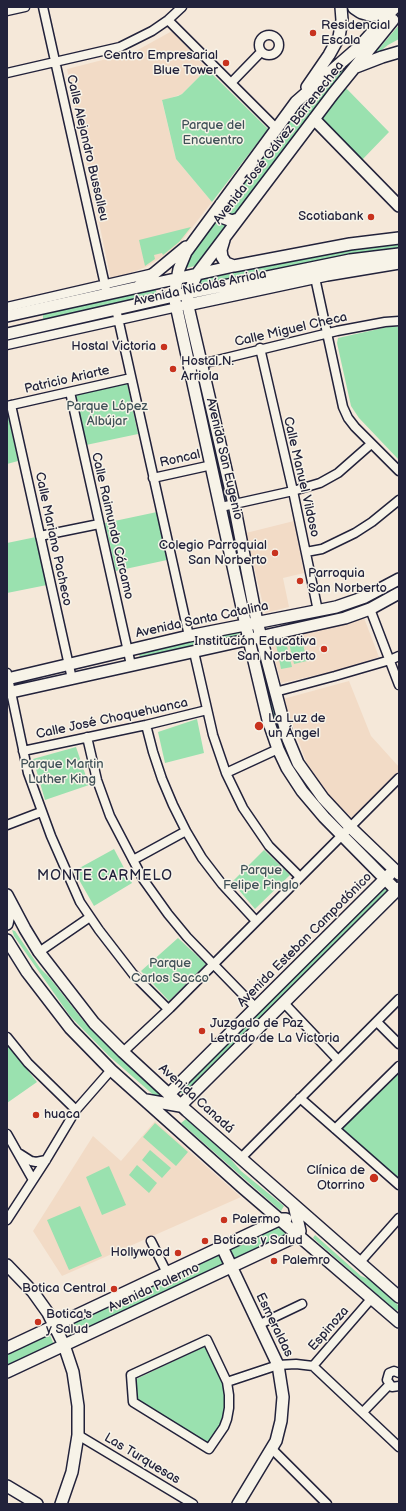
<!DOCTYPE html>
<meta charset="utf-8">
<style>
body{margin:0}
#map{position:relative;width:406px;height:1511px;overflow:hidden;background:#f5e8d9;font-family:"Balsamiq Sans",sans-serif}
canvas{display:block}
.frame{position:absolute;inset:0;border:8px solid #22223b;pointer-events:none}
</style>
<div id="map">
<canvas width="406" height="1511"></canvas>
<div class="frame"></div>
</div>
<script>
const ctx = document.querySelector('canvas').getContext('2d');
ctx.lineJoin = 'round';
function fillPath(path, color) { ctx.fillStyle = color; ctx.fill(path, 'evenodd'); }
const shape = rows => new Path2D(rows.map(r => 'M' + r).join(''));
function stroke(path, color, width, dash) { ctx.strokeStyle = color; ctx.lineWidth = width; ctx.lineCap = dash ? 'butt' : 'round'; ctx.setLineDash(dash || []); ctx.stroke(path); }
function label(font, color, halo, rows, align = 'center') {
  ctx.font = font + ' "Balsamiq Sans",sans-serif'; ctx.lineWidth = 3; ctx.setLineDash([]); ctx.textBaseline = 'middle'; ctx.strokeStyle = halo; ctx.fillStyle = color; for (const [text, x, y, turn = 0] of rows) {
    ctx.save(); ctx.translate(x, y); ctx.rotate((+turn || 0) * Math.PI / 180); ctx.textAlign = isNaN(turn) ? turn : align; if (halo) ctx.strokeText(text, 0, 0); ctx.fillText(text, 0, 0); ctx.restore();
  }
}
const built = shape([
 [172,31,207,69,182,94,162,101,176,159,212,202,180,243,165,255,146,267,111,280,67,69,134,52],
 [294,521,304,573,283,578,289,607,265,613,246,533],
 [364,618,379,657,336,671,281,683,270,641,303,633,339,626],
 [349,681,371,736,399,767,399,771,353,819,325,792,307,764,283,699],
 [155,1121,241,1197,62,1276,33,1231,93,1136,121,1161]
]);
const green = shape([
 [399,25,399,39,388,45,378,53,376,52],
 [359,52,361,54,199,265,182,269,283,123,309,93],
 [207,69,268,129,212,202,176,159,162,100,178,96,182,94],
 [345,87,389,132,361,161,320,119],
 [191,227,179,242,163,255,162,253,154,255,155,259,145,266,139,240],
 [399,242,399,252,197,288,199,280,383,243],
 [155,288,157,294,45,323,43,320,43,314],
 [392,326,399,327,398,459,359,418,351,406,337,343,338,338],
 [199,369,228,500,221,501,192,370],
 [127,383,138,434,86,445,75,394],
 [7,411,18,461,7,464],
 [230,510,253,616,249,616,226,511],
 [157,512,167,560,116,571,105,523],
 [36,537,47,585,7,593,7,543],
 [239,630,240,636,141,661,139,654],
 [302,640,307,661,294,664,289,643],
 [260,642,287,746,345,826,339,830,312,798,295,771,279,740,254,643],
 [286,642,292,667,281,669,276,644],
 [197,719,204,753,165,763,158,732],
 [76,747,89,785,45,800,33,759],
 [114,849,132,883,94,906,74,871],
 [264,850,290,875,255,909,232,882],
 [386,886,388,887,390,893,288,990,188,1094,183,1094,180,1092,183,1085],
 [12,930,15,931,40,968,49,977,85,1023,161,1094,161,1099,157,1098,109,1056,70,1016,14,936],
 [178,938,206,964,169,1001,141,971],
 [7,1044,37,1082,7,1103],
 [399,1068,399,1179,341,1128],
 [186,1119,228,1156,241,1171,284,1206,281,1211,181,1123],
 [155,1123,188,1152,176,1166,143,1137],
 [150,1150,171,1168,162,1178,142,1160],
 [137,1165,157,1183,149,1193,129,1175],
 [109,1166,126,1205,102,1215,86,1177],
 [80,1206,102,1256,69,1270,47,1220],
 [276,1225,289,1237,234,1263,227,1248],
 [315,1235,361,1276,371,1280,399,1306,399,1309,396,1311,313,1238],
 [218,1252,224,1266,71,1338,65,1325],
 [49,1333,55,1347,7,1368,7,1351],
 [206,1346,222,1380,225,1391,225,1407,222,1424,208,1446,136,1401,134,1380]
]);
const street = shape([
 [43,7,107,294],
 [7,11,25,7],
 [168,20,277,129],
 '259 45a10 10 0 1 1 20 0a10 10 0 1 1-20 0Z',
 [7,73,120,47,152,31,168,20,182,7],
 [231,83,261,52],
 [314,273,343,407,348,418,355,427,399,471],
 [7,307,154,273],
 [116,309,189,636],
 [7,345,182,306],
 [260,348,293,491,318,611],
 [189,367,337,331,385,322,399,321],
 [70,392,131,665],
 [11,405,72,679],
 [7,406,131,378],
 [153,478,212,465],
 [221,507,293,491,320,483,338,473,371,444],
 [40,536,99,524],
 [306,552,322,549,355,533,372,522,399,500],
 [370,609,399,685],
 [194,652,213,735,226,773,243,808,269,846,300,877],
 [7,673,28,773,51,836,80,902,99,930,133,974,168,1009],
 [275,692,335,676,390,660,399,656],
 [146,725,153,752,162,779,173,805,186,831,202,858,222,884,256,921],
 [87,737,97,780,110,816,143,879,168,914,187,937,256,1008],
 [23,751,146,725,207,710],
 [226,773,278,749],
 [7,825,41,812],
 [133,860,186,831],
 [39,952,90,917],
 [284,1003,338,1060],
 [377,1022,399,1044],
 [7,1037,28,1063,76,1110],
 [123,1052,170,1008,399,778],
 [300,1098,399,1185],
 [335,1129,399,1066],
 [7,1134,33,1180],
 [20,1154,31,1161,36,1162,46,1160],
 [241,1158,399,999],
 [7,1220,46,1160,76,1110,111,1070],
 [151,1241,167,1273],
 [360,1262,399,1218],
 [258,1325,302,1304],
 [207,1340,227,1382,229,1395,229,1408,227,1419,224,1427,209,1449,133,1402,131,1375,207,1340],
 [313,1366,399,1447],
 [313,1366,371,1299],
 [399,1373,394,1371,389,1373,387,1380,392,1387,399,1386],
 [227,1382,278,1365,296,1364,313,1366],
 [363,1412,389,1385],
 [78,1435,193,1504],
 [272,1449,327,1504]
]);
const secondary = shape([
 [395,7,360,46,296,102,186,252,179,269,174,296,250,644,268,720,278,749,287,768,302,791,324,817,397,891],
 [393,20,333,94,197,274,188,294,187,302,234,504,257,622,288,739,298,763,323,798,350,827,399,874],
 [356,67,382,57,399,52],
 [307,87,329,55,339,37,342,20,341,7],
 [314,119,399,206],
 [221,204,220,211,224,218,232,221,238,219],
 [224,240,221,250,222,257,226,263,234,266],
 [139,286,186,247],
 [187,305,327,275,399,263],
 [7,316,234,266,350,244,399,238],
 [7,334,174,296,350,260,399,254],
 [7,679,189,636,336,607,365,597,399,579],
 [7,693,345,618,370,609,399,593],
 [7,895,25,929,39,952,94,1023,123,1052,187,1111,399,1297],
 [7,924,11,904],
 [7,940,27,972,70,1028,111,1070,243,1188,399,1322],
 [169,1094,390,874],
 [146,1100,180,1106,399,888],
 [222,1247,278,1365,283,1397,281,1421,276,1441,238,1504],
 [7,1265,33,1292,48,1313,64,1345,73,1372,78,1406,78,1435,72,1472,61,1504],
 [7,1348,281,1219,286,1219],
 [7,1372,299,1235,300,1231,294,1205],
 [7,1486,37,1504]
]);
const highway = shape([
 [355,7,361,11,371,14,380,13,393,7]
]);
const markers = [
 [313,33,4,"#c8321e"],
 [226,63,4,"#c8321e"],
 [371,217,4,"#c8321e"],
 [164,347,4,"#c8321e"],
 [173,369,4,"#c8321e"],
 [275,553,4,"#c8321e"],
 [300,581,4,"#c8321e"],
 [324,649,4,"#c8321e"],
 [259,726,5,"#c8321e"],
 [202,1031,4,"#c8321e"],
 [36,1115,4,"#c8321e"],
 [374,1178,5,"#c8321e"],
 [224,1220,4,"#c8321e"],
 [205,1241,4,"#c8321e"],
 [178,1253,4,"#c8321e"],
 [274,1261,4,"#c8321e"],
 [114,1289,4,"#c8321e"],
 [38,1322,4,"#c8321e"]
];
const poiNames = [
 ["Residencial",321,26],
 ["Escala",321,41],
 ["Centro Empresarial",218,56,"right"],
 ["Blue Tower",218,71,"right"],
 ["Scotiabank",363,217,"right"],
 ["Hostal Victoria",156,347,"right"],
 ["Hostal N.",181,362],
 ["Arriola",181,377],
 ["Colegio Parroquial",267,546,"right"],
 ["San Norberto",267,561,"right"],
 ["Parroquia",308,574],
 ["San Norberto",308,589],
 ["Institución Educativa",316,642,"right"],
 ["San Norberto",316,657,"right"],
 ["La Luz de",268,719],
 ["un Ángel",268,734],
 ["Juzgado de Paz",210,1024],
 ["Letrado de La Victoria",210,1039],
 ["huaca",44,1115],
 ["Clínica de",365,1171,"right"],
 ["Otorrino",365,1186,"right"],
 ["Palermo",232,1220],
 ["Boticas y Salud",213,1241],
 ["Hollywood",170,1253,"right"],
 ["Palemro",282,1261],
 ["Botica Central",106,1289,"right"],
 ["Botica's",46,1315],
 ["y Salud",46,1330]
];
const parkNames = [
 ["Parque del",213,126],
 ["Encuentro",213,141],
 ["Parque López",107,407],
 ["Albújar",107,422],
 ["Parque Martin",62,765],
 ["Luther King",62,780],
 ["Parque",261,871],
 ["Felipe Pinglo",261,886],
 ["Parque",170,964],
 ["Carlos Sacco",170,979]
];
const streetNames = [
 ["Avenida José Gálvez Barrenechea",279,143,-52],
 ["Calle Alejandro Bussalleu",87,148,77],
 ["Avenida Nicolás Arriola",200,288,-12],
 ["Calle Miguel Checa",291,330,-13],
 ["Patricio Ariarte",67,380,-13],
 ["Roncal",180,459,-13],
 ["Avenida San Eugenio",224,459,77],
 ["Calle Manuel Vildoso",301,477,77],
 ["Calle Raimundo Cárcamo",112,526,77],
 ["Calle Mariano Pacheco",53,539,78],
 ["Avenida Santa Catalina",202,620,-12],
 ["Calle José Choquehuanca",112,719,-12],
 ["Avenida Esteban Campodónico",305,940,-45],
 ["Avenida Canadá",196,1099,42],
 ["Avenida Palermo",154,1288,-25],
 ["Esmeraldas",274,1325,64],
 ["Espinoza",329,1329,-49],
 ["Las Turquesas",142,1459,31]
];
const neighbourhoodNames = [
 ["MONTE CARMELO",105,876]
];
fillPath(built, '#f2dbc6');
fillPath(green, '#9ae1af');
stroke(street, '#22223b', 11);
stroke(secondary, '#22223b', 14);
stroke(highway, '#22223b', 17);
stroke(street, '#f7f3e8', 8);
stroke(secondary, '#f7f3e8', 11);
stroke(highway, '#f7f3e8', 14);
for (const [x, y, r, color] of markers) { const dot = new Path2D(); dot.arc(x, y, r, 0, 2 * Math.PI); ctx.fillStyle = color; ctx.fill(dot); stroke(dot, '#f7f3e8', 1.5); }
label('13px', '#22223b', '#f7f3e8', poiNames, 'left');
label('13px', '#405258', '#f7f3e8', parkNames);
label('13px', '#22223b', '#f7f3e8', streetNames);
ctx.letterSpacing = '1px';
label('14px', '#22223b', '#f7f3e8', neighbourhoodNames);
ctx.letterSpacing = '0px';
</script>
